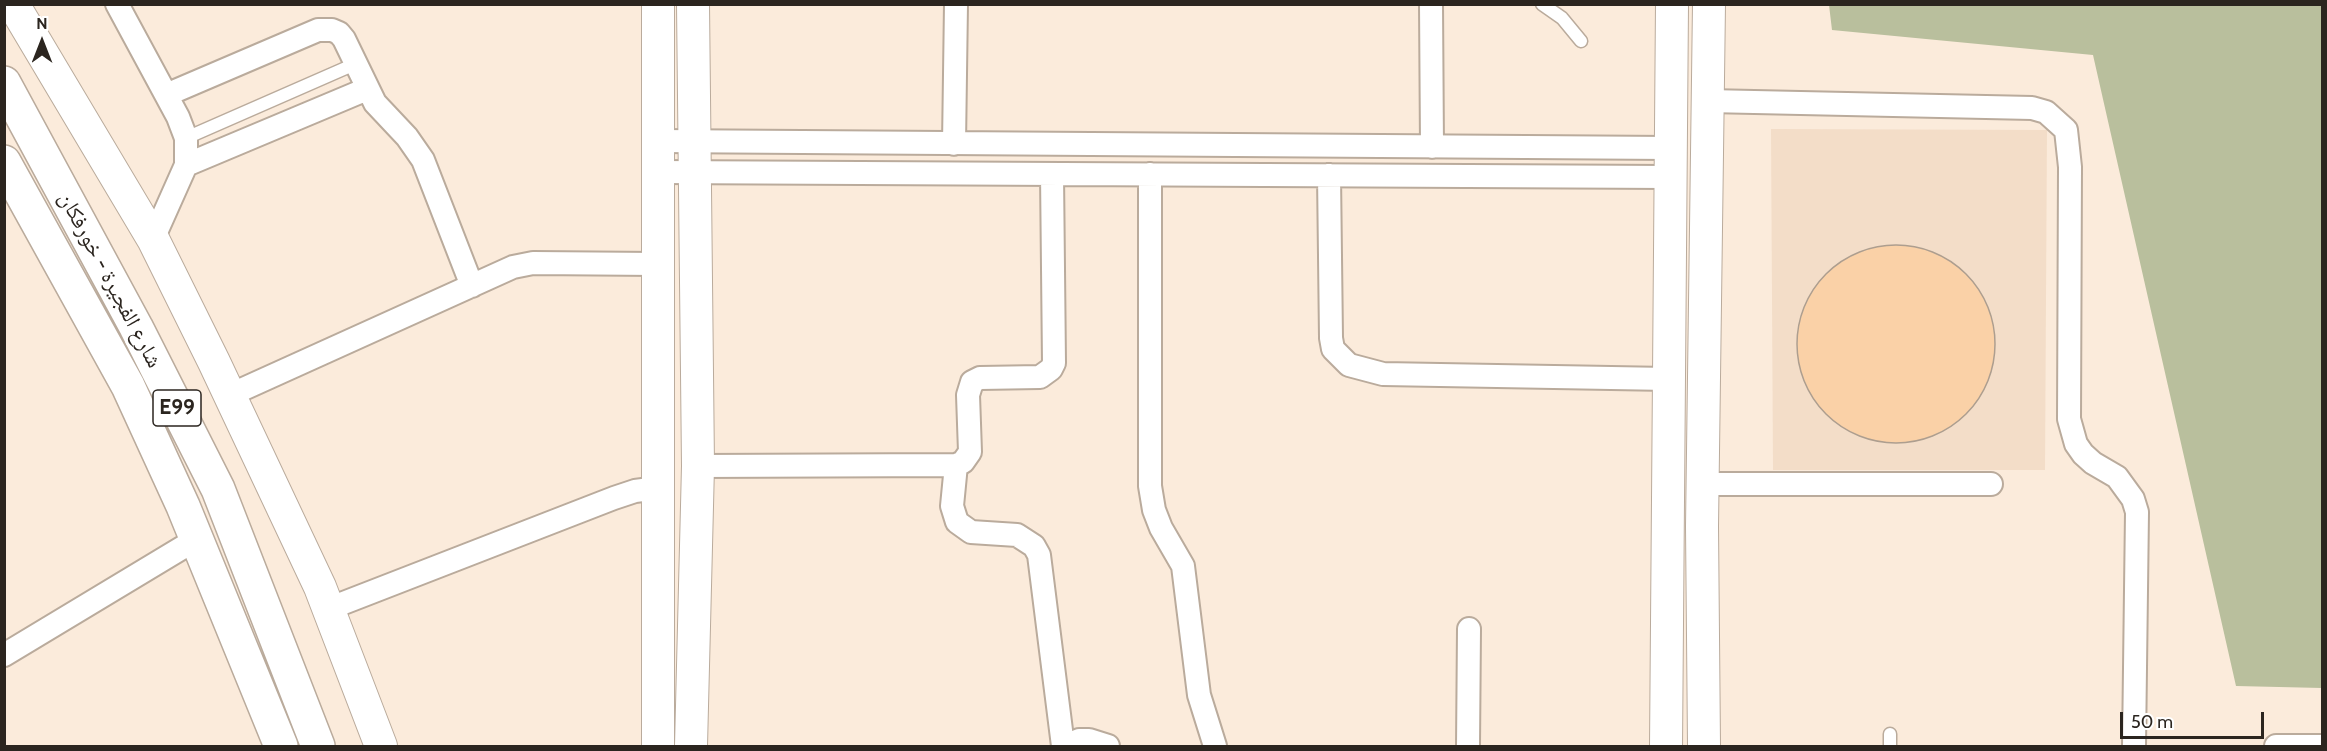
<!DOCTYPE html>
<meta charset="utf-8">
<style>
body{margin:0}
#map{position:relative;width:2327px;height:751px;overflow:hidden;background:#fbebdb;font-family:Cabin,sans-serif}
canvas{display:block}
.frame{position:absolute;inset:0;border:6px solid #2b251f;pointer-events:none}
.north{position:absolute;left:12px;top:12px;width:60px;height:60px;-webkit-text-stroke:4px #fff;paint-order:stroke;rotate:0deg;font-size:16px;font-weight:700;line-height:24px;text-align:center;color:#2b251f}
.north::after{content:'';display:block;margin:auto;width:21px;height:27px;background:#2b251f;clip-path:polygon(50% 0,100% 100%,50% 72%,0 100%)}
.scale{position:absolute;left:2120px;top:712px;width:144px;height:27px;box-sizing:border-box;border:3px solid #2b251f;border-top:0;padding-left:8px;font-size:18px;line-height:21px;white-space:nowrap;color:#2b251f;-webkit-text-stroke:4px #fff;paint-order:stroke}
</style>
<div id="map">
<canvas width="2327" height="751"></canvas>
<div class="frame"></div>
<div class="north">N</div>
<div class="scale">50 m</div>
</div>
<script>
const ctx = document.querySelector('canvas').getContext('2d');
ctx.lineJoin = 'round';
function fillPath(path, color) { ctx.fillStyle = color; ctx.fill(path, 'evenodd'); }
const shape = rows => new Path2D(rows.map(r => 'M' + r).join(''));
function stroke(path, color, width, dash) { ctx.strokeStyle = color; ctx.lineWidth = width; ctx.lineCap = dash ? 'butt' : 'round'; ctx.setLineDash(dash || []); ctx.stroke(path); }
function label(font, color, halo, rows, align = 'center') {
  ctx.font = font + ' Cabin,"Noto Naskh Arabic",sans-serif'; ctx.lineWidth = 6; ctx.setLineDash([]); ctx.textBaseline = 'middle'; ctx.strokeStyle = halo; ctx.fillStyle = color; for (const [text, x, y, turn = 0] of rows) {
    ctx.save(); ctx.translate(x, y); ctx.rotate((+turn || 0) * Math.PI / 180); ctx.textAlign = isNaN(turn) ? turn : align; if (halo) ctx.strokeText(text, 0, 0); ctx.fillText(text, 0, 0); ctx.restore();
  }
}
const built = shape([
 [1771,129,2047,130,2045,470,1773,470]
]);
const green = shape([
 [1829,5,2322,5,2322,688,2236,686,2093,55,1832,30]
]);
const building = shape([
 '1797 344a99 99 0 1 1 198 0a99 99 0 1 1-198 0Z'
]);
const lane = shape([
 [1542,4,1562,18,1581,41],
 [186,138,355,64],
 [1890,734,1890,746]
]);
const street = shape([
 [117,4,178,117,186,138,186,165,153,239],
 [1431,4,1432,147],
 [166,95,318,30,332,30,339,33,344,39,375,103,407,137,423,160,472,286],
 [1708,101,2032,108,2046,112,2066,130,2070,167,2069,419,2076,444,2083,454,2093,463,2117,477,2133,499,2137,512,2134,746],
 [657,141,1670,148],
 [954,144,956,4],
 [186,165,367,89],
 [657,172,1670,177],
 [1150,174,1150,486,1154,510,1161,528,1183,566,1199,695,1215,746],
 [1329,175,1331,338,1333,349,1349,365,1383,374,1668,379],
 [230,395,513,267,533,263,657,264],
 [956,465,952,506,957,522,971,532,1017,535,1034,546,1039,555,1063,746],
 [698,466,956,465,963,462,970,452,968,395,972,382,980,378,1040,377,1051,369,1054,363,1052,174],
 [1703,484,1991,484],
 [328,609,614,498,635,491,658,488],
 [4,655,195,540],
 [1065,746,1079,740,1089,740,1108,746],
 [1468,746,1469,629],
 [2276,746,2322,746]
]);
const secondary = shape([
 [13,4,153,239,214,362,320,587,381,746],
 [658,746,658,4],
 [691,746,698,466,693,4],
 [1666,746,1672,4],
 [1704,746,1702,526,1709,4]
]);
const highway = shape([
 [4,83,136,327,218,489,318,746],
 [4,162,128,386,183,506,281,746]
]);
const shields = [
 [177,408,48]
];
const shieldNames = [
 ["E99",177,408]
];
const streetNames = [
 ["شارع الفجيرة - خورفكان",110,280,62]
];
fillPath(built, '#f3ddc8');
fillPath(green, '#b9bf9d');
fillPath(building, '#fad1a7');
stroke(building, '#ad9e8f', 1.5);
stroke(lane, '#baab9c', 15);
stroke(street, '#baab9c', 26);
stroke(secondary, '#baab9c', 34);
stroke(highway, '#baab9c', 36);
stroke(lane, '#fff', 12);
stroke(street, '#fff', 22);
stroke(secondary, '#fff', 32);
stroke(highway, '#fff', 33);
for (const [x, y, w] of shields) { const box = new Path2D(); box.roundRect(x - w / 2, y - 18, w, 36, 4.5); ctx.fillStyle = '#fff'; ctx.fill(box); stroke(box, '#2b251f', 1.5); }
label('bold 21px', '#2b251f', null, shieldNames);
label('22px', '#2b251f', '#fff', streetNames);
</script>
